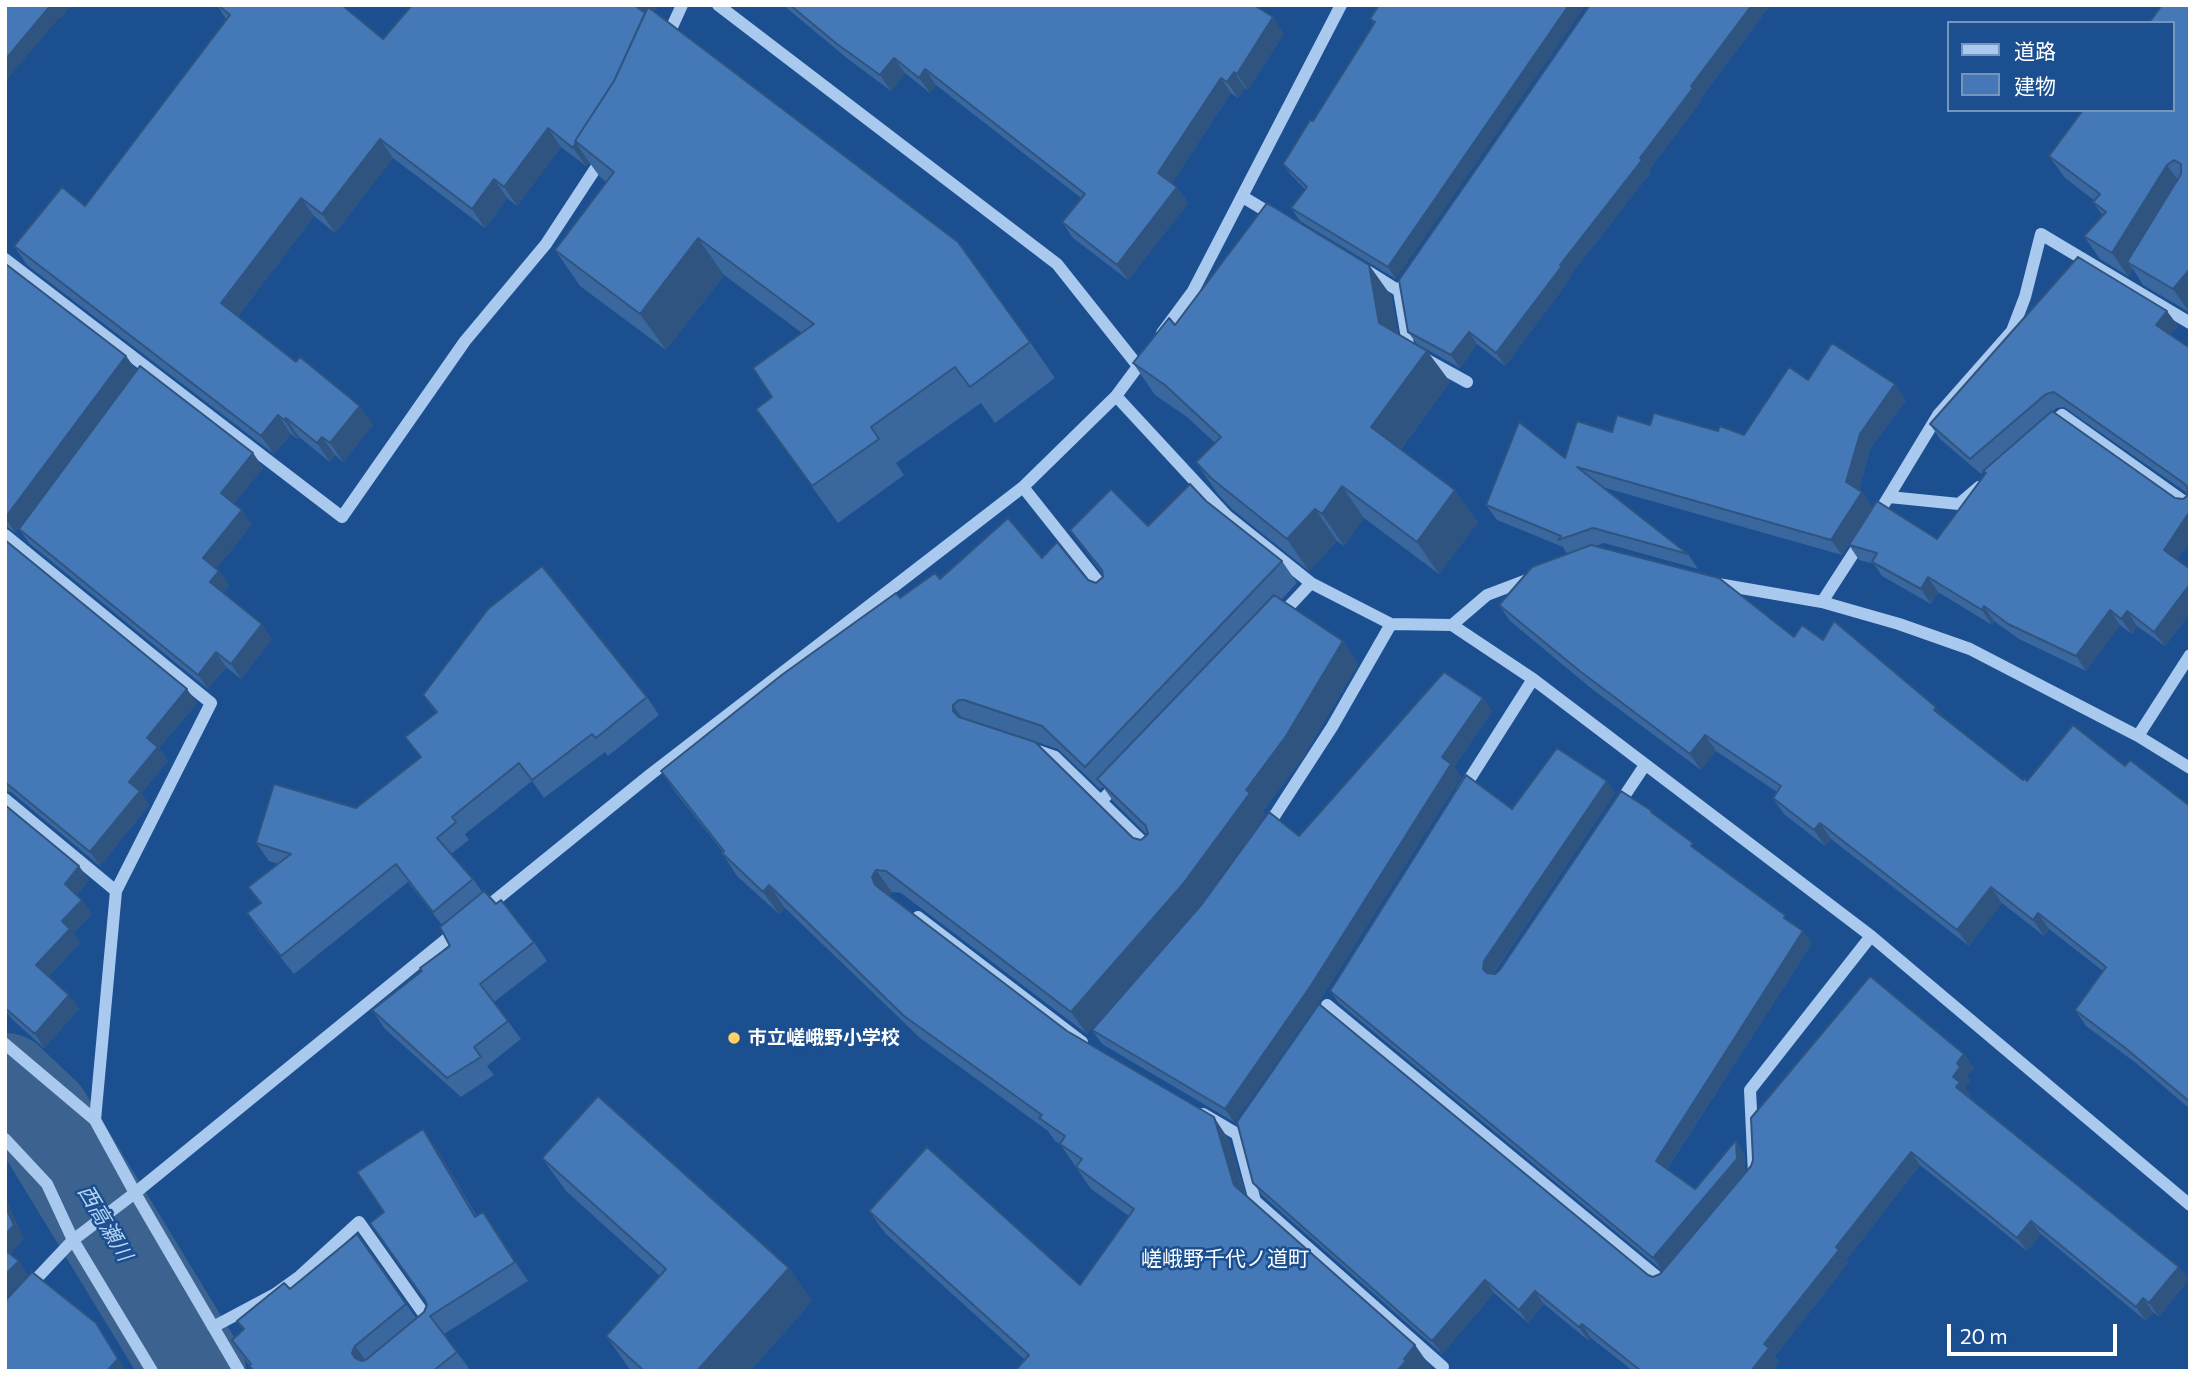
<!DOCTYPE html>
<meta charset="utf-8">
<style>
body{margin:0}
#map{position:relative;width:2195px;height:1376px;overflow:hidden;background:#1b4f8f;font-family:Commissioner,"Noto Sans JP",sans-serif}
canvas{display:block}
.frame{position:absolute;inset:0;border:7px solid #fff;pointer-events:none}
.legend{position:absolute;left:1947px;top:21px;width:228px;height:91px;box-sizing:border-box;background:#1b4f8f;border:2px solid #7695bc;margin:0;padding:9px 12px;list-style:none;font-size:21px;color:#fff}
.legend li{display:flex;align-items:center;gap:14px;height:35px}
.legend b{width:35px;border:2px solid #7695bc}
.scale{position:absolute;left:1947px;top:1324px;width:170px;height:32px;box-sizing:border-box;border:4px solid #fff;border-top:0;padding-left:9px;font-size:21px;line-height:24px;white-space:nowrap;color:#fff;-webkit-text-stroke:5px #1b4f8f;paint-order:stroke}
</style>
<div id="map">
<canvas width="2195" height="1376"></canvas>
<div class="frame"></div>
<ul class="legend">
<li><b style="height:9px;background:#a9c9ee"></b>道路</li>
<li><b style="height:19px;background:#4478b7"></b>建物</li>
</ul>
<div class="scale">20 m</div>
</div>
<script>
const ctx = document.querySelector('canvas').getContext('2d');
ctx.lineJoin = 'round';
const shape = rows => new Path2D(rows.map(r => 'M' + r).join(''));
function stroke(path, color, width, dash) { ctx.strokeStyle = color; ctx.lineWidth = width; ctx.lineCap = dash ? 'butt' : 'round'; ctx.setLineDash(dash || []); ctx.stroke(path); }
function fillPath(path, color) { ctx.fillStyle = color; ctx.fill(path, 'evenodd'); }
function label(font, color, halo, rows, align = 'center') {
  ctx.font = font + ' Commissioner,"Noto Sans JP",sans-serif'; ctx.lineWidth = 5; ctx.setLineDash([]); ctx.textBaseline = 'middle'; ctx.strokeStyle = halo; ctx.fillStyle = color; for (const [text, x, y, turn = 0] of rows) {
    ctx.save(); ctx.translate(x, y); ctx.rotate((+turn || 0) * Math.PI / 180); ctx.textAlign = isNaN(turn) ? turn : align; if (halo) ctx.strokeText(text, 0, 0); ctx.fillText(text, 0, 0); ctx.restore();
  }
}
const river = shape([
 [5,1084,41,1118,195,1371]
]);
const minor = shape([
 [718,5,1057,264,1138,366],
 [666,40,682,5],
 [1243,197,1276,217],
 [5,259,342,517,465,341,546,244,603,157],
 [1364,269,1399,291,1409,276],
 [1399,291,1409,350,1467,382],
 [1162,333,1193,291,1341,5],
 [1116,396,1227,516,1311,583,1391,624,1452,625,1533,679,1871,936,2190,1205],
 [2049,427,2062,415,2190,506],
 [1023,487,1108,594],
 [1889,497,1959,504,1979,487],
 [1875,519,1938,415,2012,331,2025,297,2041,234,2190,323],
 [5,535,211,703,116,891,95,1120],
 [1712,583,1822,602,1899,624,1970,649,2138,736,2190,768],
 [1822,602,1862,540],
 [1279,617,1311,583],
 [1452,625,1487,595,1532,578],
 [2138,736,2190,655],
 [1032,749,1055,757,1152,851],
 [1462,791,1533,679],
 [5,799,116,891],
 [1101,801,1118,784],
 [1617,807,1645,765],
 [1266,829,1332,727,1391,624],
 [482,911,651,774,1023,487,1116,396,1145,357],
 [918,917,1082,1042],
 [1327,1005,1663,1282,1666,1278],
 [5,1044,95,1120,135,1193,239,1371],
 [1203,1114,1237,1134,1255,1201,1443,1367],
 [5,1139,47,1184,73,1240,152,1371],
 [1752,1176,1754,1174,1750,1090,1871,936],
 [5,1312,73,1240,135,1193,459,929],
 [213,1327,275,1294,300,1276,359,1222,431,1324,429,1326]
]);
const wall = shape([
 [217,5,342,5,383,39,412,5,658,5,654,11,1030,342,1055,378,995,423,981,403,896,463,904,475,838,523,756,409,772,397,802,333,724,275,666,350,580,286,555,250,606,182,600,177,589,162,586,166,561,147,517,206,507,198,485,228,393,158,335,233,314,216,238,316,373,425,343,462,335,455,330,462,299,437,297,439,291,434,274,454,27,265,14,246,85,206,226,19],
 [785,5,1254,5,1284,33,1248,90,1245,88,1238,98,1231,93,1172,183,1177,187,1188,203,1128,280,1073,238,1062,222,1081,198,936,85,930,93,905,73,891,91,848,59,788,9],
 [1379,5,1396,279,1300,221,1291,208,1305,189,1292,176,1283,164,1313,121,1374,24,1370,19],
 [1590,5,1770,5,1701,98,1702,100,1649,170,1651,172,1569,277,1570,279,1505,366,1477,344,1460,368,1417,344,1408,332],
 [2190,5,2190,311,2189,312,2143,285,2133,269,2128,276,2100,259,2084,236,2103,216,2093,202,2095,201,2065,178,2049,156],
 [1369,265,1391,296,1398,333,1427,351,1450,382,1401,449,1478,522,1439,574,1364,518,1344,546,1337,541,1309,571,1233,510,1218,494,1196,462,1215,443,1187,417,1155,395,1133,363,1175,325],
 [5,266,126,356,136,370,15,532,7,527,5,527],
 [2178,326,2170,335,2190,348,2190,541,2177,560,2190,569,2190,613,2165,646,2137,626,2132,634,2120,625,2086,671,2019,639,1994,621,1992,625,1938,592,1931,604,1882,576,1874,564,1859,560,1849,545,1937,539,1985,473,1984,471,1981,474,1940,439,1930,424],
 [2064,407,2187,493,2187,496,2183,499,2175,498,2053,412,2056,408],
 [1808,380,1906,400,1870,449,1859,490,1862,492,1872,507,1842,555,1602,487,1688,554,1698,569,1604,543,1596,546,1794,637,1823,640,1944,718,2023,780,2027,781,2125,766,2190,806,2190,1109,2136,1063,2086,1026,2075,1010,2103,971,2049,929,2044,936,2002,903,1969,946,1831,839,1825,846,1784,814,1773,798,1777,792,1716,751,1701,770,1592,689,1510,621,1499,605,1567,554,1563,547,1497,520,1486,505,1565,458,1612,432,1650,425,1718,431,1744,435],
 [253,453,263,468,234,503,252,524,216,569,229,585,223,593,272,639,241,679,226,667,208,689,29,543,19,529],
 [1206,501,1282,561,1297,583,1281,600,1343,641,1358,664,1302,759,1263,811,1265,815,1198,907,1087,1034,901,893,892,892,890,896,1067,1031,1229,1140,1246,1196,1415,1345,1431,1368,1428,1371,1015,1371,1025,1360,885,1233,869,1211,1080,1285,1129,1216,1091,1189,1060,1144,1055,1141,1048,1131,920,1038,785,908,779,914,737,876,722,853,723,852,676,793,661,771,900,598,940,579,1042,558,1088,580,1096,583,1103,577,1102,573,1070,530,1148,526],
 [976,723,980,723,1058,749,1100,789,1103,787,1113,801,1147,835,1141,840,1133,838],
 [5,540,197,703,159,748,168,761,141,793,149,805,100,866,11,792,5,791],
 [423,695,647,697,659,715,608,756,605,752,544,798,532,781,465,834,469,840,451,854,473,879,483,893,534,942,547,961,494,1002,521,1039,487,1066,494,1075,461,1097,385,1029,372,1010,422,971,450,946,442,925,408,882,294,974,259,931,247,913,260,904,248,887,278,864,269,861,256,843,356,808,420,757,405,737,436,713],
 [1483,698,1492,711,1454,767,1461,777,1320,1000,1234,1122,1102,1044,1092,1030,1299,836],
 [1615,793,1493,974,1495,974,1499,971,1655,815,1698,851,1790,922,1812,943,1667,1169,1695,1189,1744,1152,1745,1171,1662,1270,1339,1003,1330,991,1512,809],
 [5,805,89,880,77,895,82,900,92,914,74,933,80,943,49,976,79,1009,44,1048,12,1019,5,1010],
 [1964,1054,1974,1068,1967,1076,1970,1081,1964,1088,1970,1096,1969,1097,2179,1267,2188,1280,2159,1317,2153,1312,2146,1321,2041,1234,2027,1251,1920,1165,1846,1260,1848,1263,1775,1356,1779,1362,1771,1371,1633,1371,1591,1338,1589,1341,1544,1304,1528,1323,1494,1293,1442,1354,1263,1196,1253,1183,1653,1277,1660,1274],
 [436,1148,477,1216,496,1231,528,1281,444,1334,470,1370,253,1371,232,1340,243,1330,237,1321,290,1289,357,1234,416,1318,424,1312,427,1305,425,1301,384,1212],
 [542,1158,789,1268,812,1301,750,1371,631,1371,606,1336,660,1276,566,1191]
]);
const shadedWall = shape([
 [51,5,60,17,5,82,5,60],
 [54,5,72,5,61,19,53,7],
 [634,5,658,5,649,18],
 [1569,5,1586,5,1396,279,1388,267],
 [1752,5,1770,5,1701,98,1702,100,1649,170,1651,172,1569,277,1570,279,1505,366,1496,353,1560,265,1640,158,1691,86],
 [1273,17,1284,33,1248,90,1237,74],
 [894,58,905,73,891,91,880,75],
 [925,69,936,85,930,93,919,78],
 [1234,72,1245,88,1238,98,1227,82],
 [1221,78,1231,93,1169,188,1158,173],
 [548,128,561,147,517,206,504,187],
 [380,139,393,158,335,233,322,214],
 [576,143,589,162,586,166,573,148],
 [2167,165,2183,187,2127,262,2133,269,2128,276,2112,253],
 [494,179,507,198,485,228,472,209],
 [1177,187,1188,203,1128,280,1117,265],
 [301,198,314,216,234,321,221,303],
 [698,238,724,275,666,350,640,314],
 [1369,265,1391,296,1402,355,1379,323],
 [2190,269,2190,311,2189,312,2173,289],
 [2167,311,2178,326,2166,340,2156,325],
 [1469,332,1477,344,1460,368,1451,355],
 [1427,351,1450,382,1393,459,1371,427],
 [126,356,136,370,15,532,5,518],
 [1895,384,1906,400,1870,449,1857,497,1846,482,1860,434],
 [360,406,373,425,343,462,330,443],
 [278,415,291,434,274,454,261,436],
 [286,418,299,437,297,439,284,420],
 [322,437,335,455,330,462,317,443],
 [253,453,263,468,231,507,221,493],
 [1342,486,1364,518,1344,546,1322,514],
 [1455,490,1478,522,1439,574,1417,542],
 [1862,492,1872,507,1842,555,1831,540],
 [1315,509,1337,541,1309,571,1287,539],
 [242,510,252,524,213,573,203,558],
 [2190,511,2190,541,2174,565,2164,550],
 [219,571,229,585,220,596,210,582],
 [1928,577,1938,592,1931,604,1921,589],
 [2190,584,2190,613,2165,646,2154,632],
 [1984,606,1994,621,1992,625,1982,610],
 [2110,610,2120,625,2086,671,2076,656],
 [2127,611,2137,626,2132,634,2121,619],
 [262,624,272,639,241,679,231,664],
 [1343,641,1358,664,1302,759,1263,811,1265,815,1198,907,1087,1034,1071,1012,1246,790],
 [216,652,226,667,208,689,198,675],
 [187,689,197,703,159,748,168,761,141,793,149,805,100,866,90,852,129,782,147,738],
 [1483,698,1492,711,1454,767,1461,777,1320,1000,1234,1122,1225,1109,1442,757],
 [953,705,969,728,953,711],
 [1936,707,1948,724,1934,710],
 [1705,735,1716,751,1701,770,1690,754],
 [1607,781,1615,793,1493,973,1492,981,1483,969,1484,961],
 [1820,823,1831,839,1825,846,1814,830],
 [79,866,89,880,75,898,65,884],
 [876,870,892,892,887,900,875,885,872,877],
 [769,885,785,908,779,914,763,892],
 [1991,887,2002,903,1969,946,1957,930],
 [82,900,92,914,74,933,80,943,46,979,36,965,62,921],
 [2038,913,2049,929,2044,936,2033,920],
 [1803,931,1812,943,1664,1173,1656,1161],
 [69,995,79,1009,44,1048,35,1034],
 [1964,1054,1974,1068,1967,1076,1970,1081,1964,1088,1970,1096,1966,1100,1956,1087,1953,1077,1957,1063],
 [1214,1117,1229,1140,1249,1208,1234,1185],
 [423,1129,436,1148,488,1236,475,1217],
 [1736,1140,1744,1152,1745,1171,1662,1270,1653,1258],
 [1911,1152,1920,1165,1846,1260,1848,1263,1775,1356,1779,1362,1771,1371,1751,1371,1764,1344,1836,1247],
 [5,1200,9,1205,24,1238,8,1258,5,1255],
 [483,1212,496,1231,528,1281,515,1262],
 [2031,1221,2041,1234,2027,1251,2017,1238],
 [19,1261,28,1275,5,1299,5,1275],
 [2179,1267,2188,1280,2159,1317,2149,1303],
 [789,1268,812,1301,750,1371,697,1371],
 [1485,1280,1494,1293,1442,1354,1432,1341],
 [1535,1291,1544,1304,1528,1323,1519,1310],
 [2143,1298,2153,1312,2146,1321,2136,1307],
 [96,1323,106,1337,126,1371,107,1371],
 [1582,1324,1591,1338,1589,1341,1579,1327],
 [1415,1345,1431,1368,1428,1371,1397,1371,1404,1359],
 [355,1346,368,1364,355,1358,352,1353]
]);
const building = shape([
 [5,5,51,5,5,60,5,5],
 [218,5,342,5,383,39,412,5,634,5,645,13,614,81,575,141,576,142,573,148,548,128,504,187,494,179,472,209,380,139,322,214,301,198,221,303,296,362,300,357,360,406,330,443,322,437,317,443,286,418,284,420,278,415,261,436,14,246,62,187,85,206,230,15,218,5],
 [790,5,1254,5,1273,17,1237,74,1234,72,1227,82,1221,78,1158,173,1177,187,1117,265,1062,222,1085,194,925,69,919,78,894,58,880,75,837,44,790,5],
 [1379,5,1569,5,1388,267,1291,208,1307,187,1283,164,1310,120,1313,121,1375,22,1370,19,1379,5],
 [1590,5,1752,5,1691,86,1693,88,1640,158,1642,160,1560,265,1562,266,1496,353,1469,332,1451,355,1408,332,1399,280,1590,5],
 [2162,5,2190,5,2190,269,2173,289,2127,262,2181,174,2181,164,2174,160,2167,165,2112,253,2084,236,2106,212,2093,202,2100,194,2049,156,2083,110,2172,110,2172,23,2149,23,2162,5],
 [648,7,958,242,1030,342,970,387,955,367,871,427,879,439,812,486,756,409,772,397,753,368,814,324,698,238,640,314,555,250,614,172,575,141,614,81,648,7],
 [1267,203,1369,265,1379,323,1427,351,1371,427,1455,490,1417,542,1342,486,1322,514,1315,509,1287,539,1211,478,1196,462,1221,437,1165,385,1133,363,1169,318,1175,325,1267,203],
 [2078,257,2167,311,2156,325,2190,348,2190,511,2164,550,2190,569,2190,584,2154,632,2127,611,2121,619,2110,610,2076,656,2008,624,1984,606,1982,610,1928,577,1921,589,1872,562,1877,553,1849,545,1877,501,1937,539,1986,473,1983,471,2052,411,2175,498,2183,499,2187,496,2188,488,2185,484,2054,392,2046,394,1970,459,1930,424,2078,257],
 [7,265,126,356,5,518,5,266,7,265],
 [1832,343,1895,384,1860,434,1846,482,1862,492,1831,540,1577,467,1688,554,1593,528,1558,540,1561,536,1486,505,1519,422,1565,458,1577,421,1612,432,1617,415,1650,425,1654,413,1718,431,1720,426,1744,435,1789,367,1808,380,1832,343],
 [140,366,253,453,221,493,242,510,203,558,219,571,210,582,262,624,231,664,216,652,198,675,19,529,140,366],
 [1190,484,1206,501,1282,561,1085,767,1042,726,964,700,959,700,953,705,953,711,959,717,1035,742,1133,838,1141,840,1148,834,1146,826,1097,779,1274,595,1343,641,1286,736,1246,790,1250,793,1183,884,1071,1012,886,871,876,870,872,877,875,885,1067,1031,1214,1117,1234,1185,1415,1345,1404,1359,1406,1361,1397,1371,1015,1371,1029,1355,869,1211,927,1147,1080,1285,1134,1209,1076,1167,1082,1159,1060,1144,1065,1136,1039,1118,1042,1115,904,1016,769,885,763,892,722,853,724,851,661,771,783,674,896,593,900,598,935,573,940,579,1008,518,1042,558,1057,542,1088,580,1096,583,1103,577,1102,570,1070,530,1111,489,1148,526,1190,484],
 [5,540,187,689,147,738,158,747,129,782,140,791,90,852,5,782,5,540],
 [1591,545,1719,578,1794,637,1802,625,1823,640,1834,621,1936,707,1934,710,2023,780,2024,778,2027,781,2073,725,2125,766,2130,760,2190,806,2190,1102,2124,1047,2075,1010,2106,967,2038,913,2033,920,1991,887,1957,930,1820,823,1814,830,1773,798,1781,786,1705,735,1690,754,1581,672,1499,605,1532,567,1591,545],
 [542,566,647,697,596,738,592,734,532,780,519,763,452,817,456,822,437,838,473,879,433,912,396,864,281,956,247,913,261,903,248,887,291,854,256,843,274,784,356,808,421,757,405,737,437,712,423,695,488,609,542,566],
 [1444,672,1483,698,1442,757,1451,764,1310,987,1225,1109,1092,1030,1202,904,1269,812,1299,836,1444,672],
 [1557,748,1607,781,1484,961,1483,969,1487,973,1495,974,1499,971,1621,791,1652,811,1651,812,1693,843,1691,846,1785,915,1784,918,1803,931,1656,1161,1695,1189,1736,1140,1737,1159,1653,1258,1330,991,1466,775,1512,809,1557,748],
 [5,805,79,866,65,884,82,900,62,921,70,929,36,965,69,995,35,1034,5,1008,5,805],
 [484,891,496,904,501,900,534,942,480,984,508,1021,474,1047,481,1057,447,1078,372,1010,422,971,420,968,450,946,440,927,484,891],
 [1870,976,1964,1054,1957,1063,1960,1067,1953,1077,1960,1082,1956,1087,2179,1267,2149,1303,2143,1298,2136,1307,2031,1221,2017,1238,1911,1152,1836,1247,1839,1250,1764,1344,1769,1348,1751,1371,1641,1371,1582,1324,1579,1327,1535,1291,1519,1310,1485,1280,1432,1341,1253,1183,1237,1122,1319,1004,1648,1275,1653,1277,1660,1274,1751,1166,1753,1160,1751,1118,1870,976],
 [598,1096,789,1268,697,1371,644,1371,606,1336,666,1269,542,1158,598,1096],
 [423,1129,475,1217,483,1212,515,1262,430,1316,457,1352,433,1371,254,1371,249,1366,251,1364,232,1340,244,1329,237,1321,284,1283,290,1289,357,1234,406,1304,355,1346,352,1353,355,1358,362,1361,367,1359,424,1312,427,1305,425,1300,370,1223,384,1212,357,1172,423,1129],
 [5,1205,14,1225,5,1235,5,1205],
 [5,1250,19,1261,5,1275,5,1250],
 [32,1272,96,1323,118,1359,107,1371,5,1371,5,1301,32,1272]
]);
const markers = [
 [734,1038,7,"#ffd166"]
];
const poiNames = [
 ["市立嵯峨野小学校",748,1038]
];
const waterNames = [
 ["西高瀬川",105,1223,59]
];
const neighbourhoodNames = [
 ["嵯峨野千代ノ道町",1225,1259]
];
stroke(river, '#3c6290', 102);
stroke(minor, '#a9c9ee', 12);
fillPath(wall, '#3a679d');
fillPath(shadedWall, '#305480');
fillPath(building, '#4478b7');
stroke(building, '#305480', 2);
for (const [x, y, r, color] of markers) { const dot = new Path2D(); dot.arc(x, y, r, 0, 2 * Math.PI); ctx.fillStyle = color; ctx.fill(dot); stroke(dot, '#1b4f8f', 2.5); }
label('bold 19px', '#fff', '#1b4f8f', poiNames, 'left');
label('italic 21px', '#b5d3f5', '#1b4f8f', waterNames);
label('21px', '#fff', '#1b4f8f', neighbourhoodNames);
</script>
